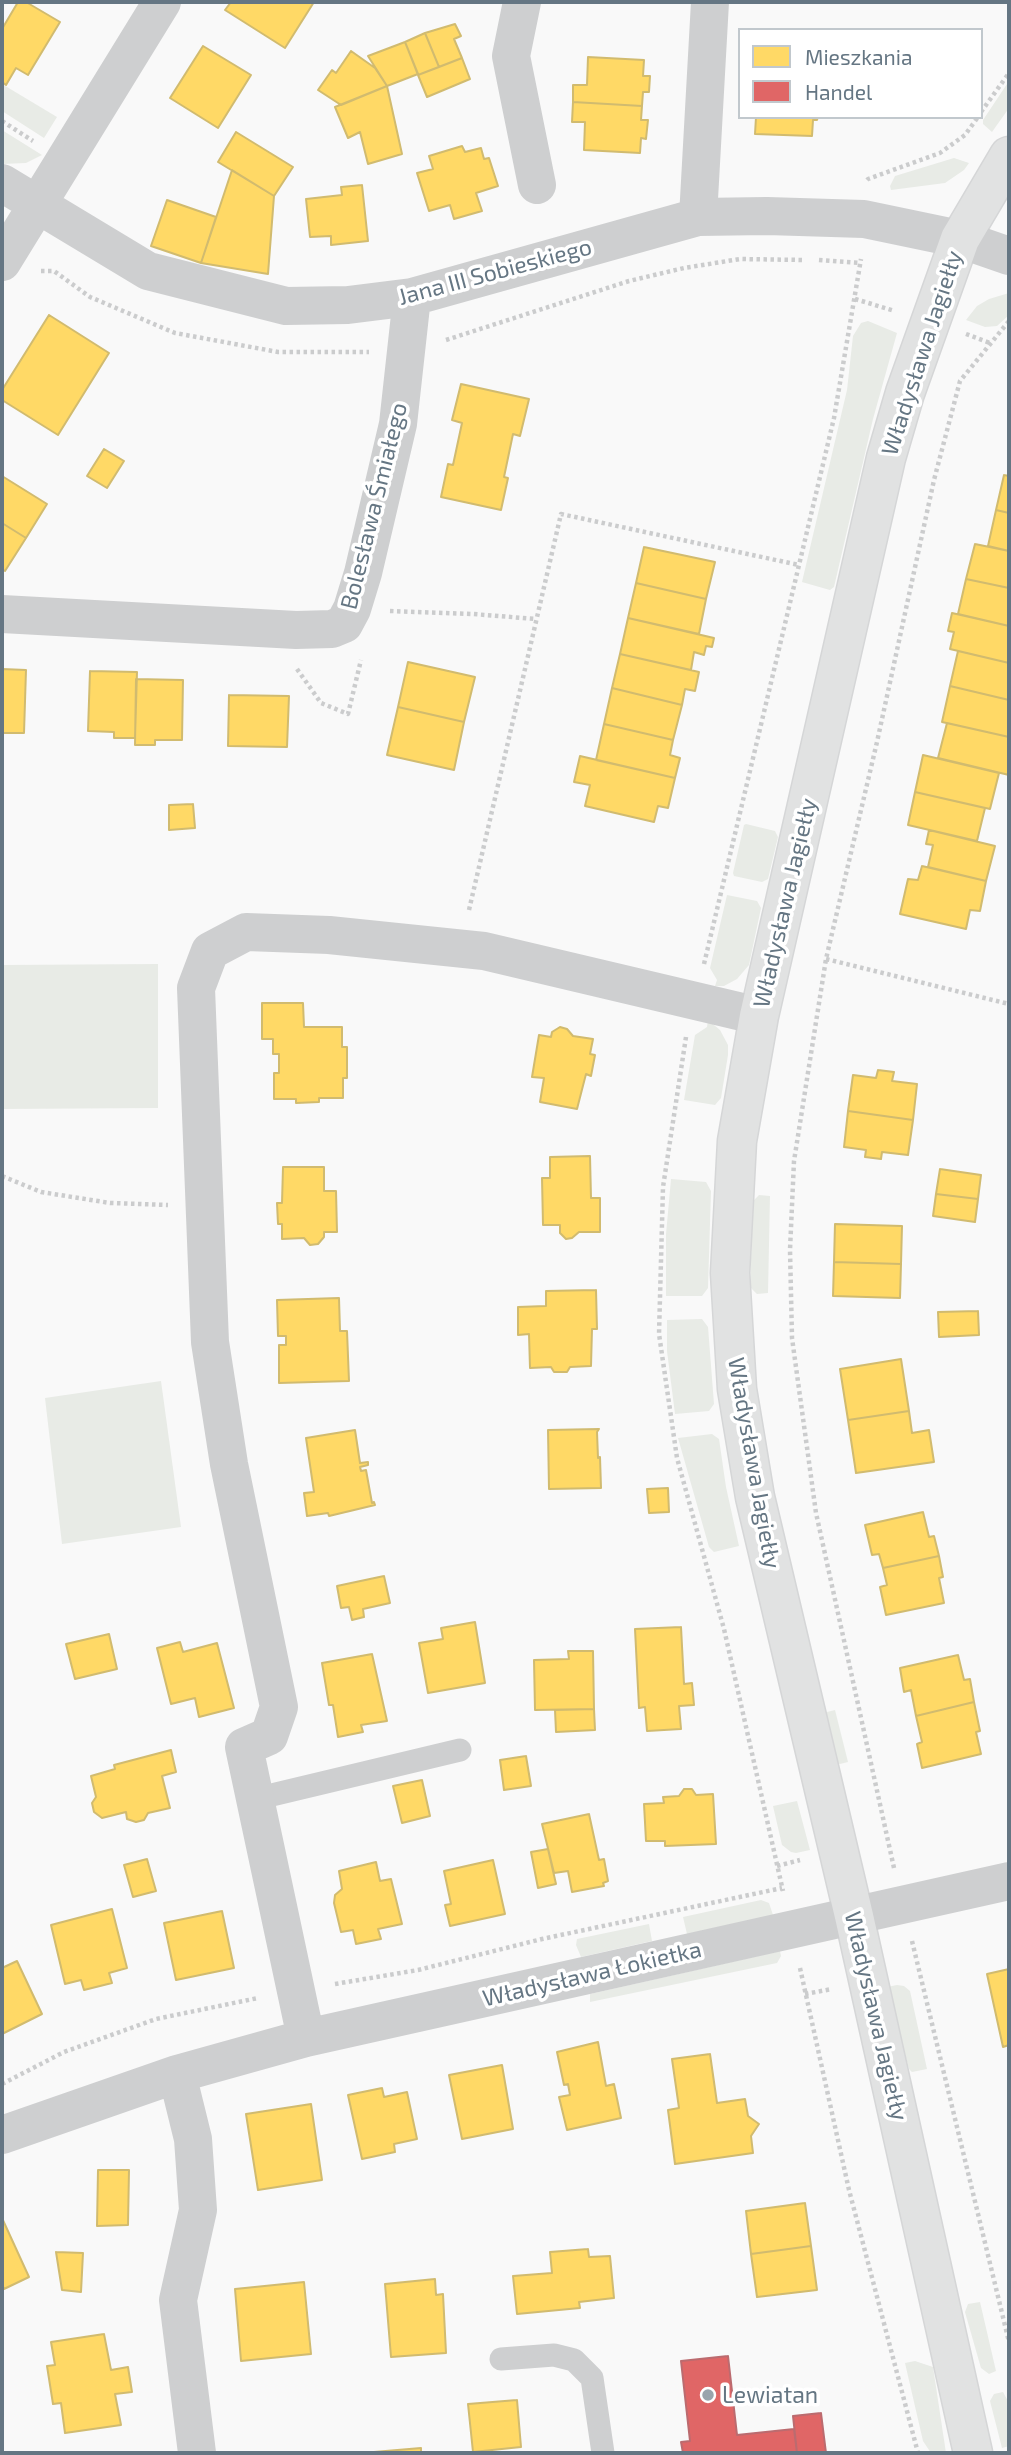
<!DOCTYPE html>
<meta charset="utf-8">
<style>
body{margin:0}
#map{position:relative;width:1011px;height:2455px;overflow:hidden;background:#f9f9f9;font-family:"Exo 2",sans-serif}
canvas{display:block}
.frame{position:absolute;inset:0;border:4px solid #657683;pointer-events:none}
.legend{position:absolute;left:738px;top:28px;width:245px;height:91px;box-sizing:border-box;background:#fff;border:2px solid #c1c8cd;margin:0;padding:9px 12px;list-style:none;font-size:21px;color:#657683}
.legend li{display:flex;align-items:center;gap:14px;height:35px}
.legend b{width:35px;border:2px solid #c1c8cd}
</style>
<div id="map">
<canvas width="1011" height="2455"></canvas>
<div class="frame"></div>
<ul class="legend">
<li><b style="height:19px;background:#ffd966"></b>Mieszkania</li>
<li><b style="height:19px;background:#e06666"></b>Handel</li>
</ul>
</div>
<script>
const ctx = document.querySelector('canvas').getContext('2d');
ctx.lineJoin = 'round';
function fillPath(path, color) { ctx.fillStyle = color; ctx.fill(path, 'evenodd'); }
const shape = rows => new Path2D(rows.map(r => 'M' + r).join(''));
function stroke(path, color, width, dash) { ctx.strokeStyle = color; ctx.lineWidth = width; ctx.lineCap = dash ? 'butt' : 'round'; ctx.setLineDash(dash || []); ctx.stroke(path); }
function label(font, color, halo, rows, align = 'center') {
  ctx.font = font + ' "Exo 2",sans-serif'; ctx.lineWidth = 7; ctx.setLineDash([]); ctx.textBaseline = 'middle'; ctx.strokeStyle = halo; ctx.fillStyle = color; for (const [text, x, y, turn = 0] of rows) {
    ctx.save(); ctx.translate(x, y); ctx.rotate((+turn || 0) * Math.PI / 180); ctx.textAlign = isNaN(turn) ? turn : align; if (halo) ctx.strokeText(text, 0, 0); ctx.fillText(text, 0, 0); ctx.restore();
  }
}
const green = shape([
 [1009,81,1009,108,992,132,983,124,983,120],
 [2,84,57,117,44,138,2,111],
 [2,130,42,155,26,163,2,164],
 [954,158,969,163,964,170,945,183,891,190,890,186,895,176],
 [1009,293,1009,315,997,326,985,327,966,320,977,306,989,299],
 [868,321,897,333,873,419,834,587,830,590,802,582,847,390,853,336,861,323],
 [746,824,775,831,778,837,768,879,762,882,734,876,733,873,744,825],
 [727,895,757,901,761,908,749,965,737,979,724,986,715,986,717,980,710,968],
 [158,964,158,1108,2,1109,2,965],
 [708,1020,720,1030,728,1045,728,1055,721,1098,715,1105,684,1100,695,1035,707,1027],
 [671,1179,706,1182,711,1191,708,1288,702,1296,666,1296,666,1234],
 [759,1195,770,1196,768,1293,757,1294,750,1287,753,1201],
 [702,1319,708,1327,714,1404,709,1411,675,1414,667,1351,667,1320],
 [161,1381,181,1527,62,1544,45,1398],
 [712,1434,719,1439,726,1487,739,1546,714,1552,709,1547,678,1438],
 [835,1710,848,1762,840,1764,832,1761,823,1719,827,1712],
 [797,1801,810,1850,796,1853,791,1852,782,1845,773,1806],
 [761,1900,769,1903,773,1915,687,1934,683,1917],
 [649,1924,652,1941,581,1957,576,1945,577,1939],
 [780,1951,781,1956,777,1963,590,2002,590,1994],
 [897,1985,904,1986,910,1991,927,2069,912,2072,909,2069,887,1987],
 [980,2302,996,2371,989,2374,981,2368,965,2312,968,2304],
 [915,2361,933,2367,946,2453,931,2453,923,2441,905,2363],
 [1003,2392,1009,2403,1009,2446,1002,2448,990,2401,994,2394]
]);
const homes = shape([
 [18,2,26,2,60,22,28,75,16,68,6,85,2,82,2,29,18,2],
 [231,2,314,2,285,48,225,10,231,2],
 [455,24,461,36,454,39,462,58,439,67,425,33,455,24],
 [425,33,439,67,418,75,405,42,425,33],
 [405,42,418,74,387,86,368,56,405,42],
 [203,46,251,75,218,128,170,98,203,46],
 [351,51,375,68,387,86,341,105,318,90,332,70,336,73,351,51],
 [588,57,644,60,643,76,650,76,649,92,643,92,642,106,573,102,573,85,587,85,588,57],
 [462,58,470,79,427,97,418,75,462,58],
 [387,86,402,154,368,164,360,132,348,138,335,107,387,86],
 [573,102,642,106,641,120,648,120,646,139,641,138,640,153,584,150,585,122,572,122,573,102],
 [756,117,818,117,817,120,813,120,812,136,755,134,756,117],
 [236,132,293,167,274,196,218,162,236,132],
 [462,146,465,152,481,148,484,159,489,158,498,186,476,193,482,211,454,219,450,205,429,211,417,173,433,169,429,156,462,146],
 [232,170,274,196,268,274,201,263,232,170],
 [362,185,368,241,331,245,331,236,310,237,306,199,342,195,341,187,362,185],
 [167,200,216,217,201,263,151,246,167,200],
 [49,315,109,353,58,435,2,400,2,390,49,315],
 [461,384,529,399,520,436,513,434,504,477,508,478,501,510,441,497,448,464,453,465,462,423,452,420,461,384],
 [104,449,124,461,107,488,87,476,104,449],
 [1004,475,1009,476,1009,513,996,510,1004,475],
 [2,476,47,504,26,538,2,523,2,476],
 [996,510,1009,513,1009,551,988,546,996,510],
 [2,523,26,538,5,571,2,569,2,523],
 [975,544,1009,551,1009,588,966,579,975,544],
 [644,547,715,562,706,599,636,583,644,547],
 [966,579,1009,588,1009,626,958,614,966,579],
 [636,583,706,599,699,634,628,618,636,583],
 [952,613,1009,626,1009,663,950,649,954,632,948,631,952,613],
 [628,618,714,638,712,647,706,646,704,655,694,652,691,670,620,654,628,618],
 [958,651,1009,663,1009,700,950,686,958,651],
 [620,654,699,672,695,691,685,689,682,705,612,688,620,654],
 [408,662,475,677,464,722,398,707,408,662],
 [2,669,26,670,24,733,2,733,2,669],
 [90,671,137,672,135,738,114,738,114,732,88,731,90,671],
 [136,679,183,680,182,740,155,740,155,745,135,745,136,679],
 [950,686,1009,700,1009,737,942,722,950,686],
 [612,688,682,705,673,740,604,724,612,688],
 [229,695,289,696,287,747,228,746,229,695],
 [398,707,464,722,454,770,387,755,398,707],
 [947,723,1009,737,1009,775,938,758,947,723],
 [604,724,673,740,670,755,680,758,675,778,596,760,604,724],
 [923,755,999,773,990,809,915,792,923,755],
 [580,756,675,778,668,808,658,806,654,822,585,806,590,785,574,782,580,756],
 [915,792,985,808,977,841,908,825,915,792],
 [193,804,195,828,169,830,169,805,193,804],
 [929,830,995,846,986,881,928,867,933,845,926,844,929,830],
 [922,866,986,881,980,911,970,910,966,929,900,914,908,879,918,880,922,866],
 [262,1003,303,1003,304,1027,342,1027,342,1047,347,1047,347,1078,343,1078,343,1098,319,1098,319,1102,296,1103,296,1099,274,1099,274,1073,279,1073,279,1054,273,1054,273,1039,262,1039,262,1003],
 [560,1027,567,1029,573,1036,593,1039,590,1054,595,1055,591,1076,586,1074,577,1109,540,1102,544,1078,532,1077,539,1035,551,1037,552,1032,560,1027],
 [878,1070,894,1072,892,1081,917,1084,913,1120,848,1111,853,1075,876,1078,878,1070],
 [848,1111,913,1120,908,1155,882,1152,881,1159,865,1157,866,1150,844,1147,848,1111],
 [590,1156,591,1198,600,1198,600,1232,579,1232,572,1238,566,1239,560,1233,560,1225,543,1225,542,1178,550,1178,550,1157,590,1156],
 [283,1167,324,1167,324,1191,336,1191,337,1232,324,1232,324,1237,318,1244,310,1245,304,1238,282,1239,282,1224,278,1224,277,1203,282,1203,283,1167],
 [940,1169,981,1175,978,1199,936,1194,940,1169],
 [936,1194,978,1199,975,1222,933,1216,936,1194],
 [835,1224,902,1226,901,1264,834,1262,835,1224],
 [834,1262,901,1264,900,1298,833,1296,834,1262],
 [596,1290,597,1329,592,1329,591,1366,570,1367,567,1372,554,1372,551,1367,530,1368,529,1334,518,1335,518,1307,546,1306,546,1291,596,1290],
 [339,1298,340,1331,347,1331,349,1381,279,1383,279,1345,286,1345,286,1336,278,1336,277,1300,339,1298],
 [978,1311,979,1335,939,1337,938,1312,978,1311],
 [901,1359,909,1411,848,1420,840,1369,901,1359],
 [909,1411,912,1433,929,1430,934,1462,856,1473,848,1420,909,1411],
 [599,1429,597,1432,598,1458,600,1457,601,1488,549,1489,548,1430,599,1429],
 [355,1430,360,1463,368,1462,368,1465,360,1467,361,1471,366,1470,372,1503,374,1502,375,1505,329,1516,328,1513,307,1516,304,1493,314,1492,306,1438,355,1430],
 [668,1488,669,1512,649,1513,647,1489,668,1488],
 [923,1512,929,1537,934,1536,939,1556,883,1568,879,1554,872,1555,865,1525,923,1512],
 [939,1556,943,1577,939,1578,944,1603,886,1615,880,1587,887,1585,883,1568,939,1556],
 [384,1576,390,1603,363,1609,364,1617,352,1620,349,1607,341,1608,337,1586,384,1576],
 [475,1622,485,1683,428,1693,419,1643,443,1639,441,1628,475,1622],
 [681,1627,684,1684,692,1683,694,1705,679,1706,681,1729,647,1731,645,1707,639,1708,635,1629,681,1627],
 [109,1634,117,1669,75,1679,66,1644,109,1634],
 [180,1642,183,1652,217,1643,234,1708,199,1717,195,1698,171,1704,157,1648,180,1642],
 [568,1651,593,1651,594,1709,535,1710,534,1660,569,1659,568,1651],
 [372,1654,387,1721,361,1725,363,1732,338,1737,333,1705,329,1705,322,1663,372,1654],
 [958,1655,964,1680,970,1679,974,1702,916,1716,911,1690,904,1692,900,1668,958,1655],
 [974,1702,980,1731,976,1732,981,1754,922,1768,917,1744,922,1742,916,1716,974,1702],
 [594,1709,595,1730,556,1732,555,1710,594,1709],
 [171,1750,176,1772,162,1776,170,1808,148,1813,144,1820,136,1822,127,1819,126,1812,102,1818,94,1812,92,1803,96,1797,91,1776,115,1769,114,1765,171,1750],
 [526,1756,531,1786,504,1790,500,1760,526,1756],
 [422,1780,430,1816,402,1823,393,1786,422,1780],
 [684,1789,692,1789,696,1795,713,1794,716,1844,665,1846,665,1841,646,1841,644,1804,664,1803,663,1797,679,1796,684,1789],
 [589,1814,599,1860,604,1859,608,1881,603,1883,604,1886,572,1892,568,1871,554,1873,542,1824,589,1814],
 [548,1849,556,1884,538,1888,531,1852,548,1849],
 [147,1859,156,1891,133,1897,124,1865,147,1859],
 [493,1860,505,1914,450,1926,445,1905,451,1904,444,1871,493,1860],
 [376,1862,380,1881,391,1879,402,1924,378,1929,381,1939,356,1944,353,1930,341,1932,334,1903,335,1895,342,1889,339,1871,376,1862],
 [112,1909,127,1968,109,1973,112,1983,84,1990,81,1980,65,1984,51,1925,112,1909],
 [222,1911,234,1968,176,1980,164,1923,222,1911],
 [17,1961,42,2014,2,2034,2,1968,17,1961],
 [1009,1969,1009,2045,1003,2047,987,1974,1009,1969],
 [598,2042,606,2086,614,2084,621,2118,567,2130,559,2097,570,2095,568,2084,564,2085,557,2052,598,2042],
 [710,2054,717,2103,745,2099,748,2116,759,2124,751,2136,753,2153,675,2164,668,2110,679,2108,672,2059,710,2054],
 [502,2065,513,2129,462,2139,449,2075,502,2065],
 [382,2088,384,2097,407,2092,417,2139,394,2144,395,2152,362,2159,348,2095,382,2088],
 [311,2104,322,2180,258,2190,246,2114,311,2104],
 [98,2170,129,2170,128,2225,97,2226,98,2170],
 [805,2203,811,2246,751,2254,746,2211,805,2203],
 [2,2218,29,2277,4,2289,2,2284,2,2218],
 [811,2246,817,2290,757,2297,751,2254,811,2246],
 [588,2249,589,2257,610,2256,614,2298,579,2302,580,2308,517,2314,513,2276,552,2273,550,2252,588,2249],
 [56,2252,83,2253,81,2292,62,2290,56,2252],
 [435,2279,436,2295,443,2294,446,2353,391,2357,385,2284,435,2279],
 [304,2282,311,2354,241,2361,235,2289,304,2282],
 [104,2334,111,2370,128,2367,132,2392,115,2394,121,2425,65,2433,61,2403,53,2404,47,2366,55,2365,51,2342,104,2334],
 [517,2400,521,2447,473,2452,468,2404,517,2400],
 [421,2448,421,2453,362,2453,421,2448]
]);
const shops = shape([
 [728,2356,737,2435,794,2429,797,2453,683,2453,681,2442,690,2441,681,2361,728,2356],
 [821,2413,826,2453,797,2453,793,2416,821,2413]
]);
const path = shape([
 [981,112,1009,73],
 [2,121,33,141],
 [867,180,868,179,940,153,965,135,978,117],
 [819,260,860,263],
 [41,271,54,271,90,297,175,333,278,352,369,352],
 [855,299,895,311],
 [966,334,990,343],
 [446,340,629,281,684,268,740,259,803,260],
 [390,611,473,614,536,619],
 [297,669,321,703,348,714,361,660],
 [469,910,561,514,799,565],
 [826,959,1009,1004],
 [704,964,834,418,861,259],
 [686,1037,663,1187,659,1334,677,1458,724,1629,783,1891],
 [2,1176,41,1192,110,1203,168,1205],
 [777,1866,800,1860],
 [894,1868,816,1513,792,1338,790,1250,794,1161,826,959,877,742,934,480,960,381,1009,321],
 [912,1941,1009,2342],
 [800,1968,849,2190,918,2453],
 [335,1984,418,1970,542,1939,782,1888],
 [805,1994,832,1989],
 [2,2084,64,2052,156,2019,258,1998]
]);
const lane = shape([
 [255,1799,460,1750],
 [501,2359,554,2355,574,2360,592,2378,603,2453]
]);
const street = shape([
 [522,2,511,56,537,185],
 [2,183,148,271,286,306,348,305,412,297,698,217,767,216,864,219,960,239,1009,256],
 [698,217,710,2],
 [2,262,162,2],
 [2,614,296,630,332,629,344,624,352,609,363,573,398,424,412,297],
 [306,2038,244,1747,269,1736,279,1707,229,1464,210,1342,196,988,210,951,246,932,329,935,484,951,759,1016],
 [177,2074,193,2139,198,2210,178,2300,197,2453],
 [2,2135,177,2074,306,2038,1009,1881]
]);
const secondary = shape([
 [973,2453,854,1916,755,1497,737,1389,730,1273,737,1141,759,1016,886,458,905,393,960,239,1009,156]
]);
const markers = [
 [708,2395,7,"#99a4ac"]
];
const streetNames = [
 ["Jana III Sobieskiego",495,272,-15],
 ["Władysława Jagiełły",922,353,-72],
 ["Bolesława Śmiałego",374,506,-76],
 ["Władysława Jagiełły",785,903,-77],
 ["Władysława Jagiełły",754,1463,80],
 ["Władysława Łokietka",592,1974,-13],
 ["Władysława Jagiełły",876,2016,77]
];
const poiNames = [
 ["Lewiatan",722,2395]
];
fillPath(green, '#e8ebe6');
fillPath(homes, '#ffd966');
stroke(homes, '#d1bb6f', 2);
fillPath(shops, '#e06666');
stroke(shops, '#bb6b6f', 2);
stroke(secondary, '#d5d6d7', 41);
stroke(path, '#cbcccd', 4.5, [3.5, 3.5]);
stroke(lane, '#cecfd0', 23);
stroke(street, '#cecfd0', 38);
stroke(secondary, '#e1e2e2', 38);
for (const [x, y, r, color] of markers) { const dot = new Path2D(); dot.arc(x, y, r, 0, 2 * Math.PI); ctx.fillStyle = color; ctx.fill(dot); stroke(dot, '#fff', 2.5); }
label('23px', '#657683', '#fff', streetNames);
label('23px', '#657683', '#fff', poiNames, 'left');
</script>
